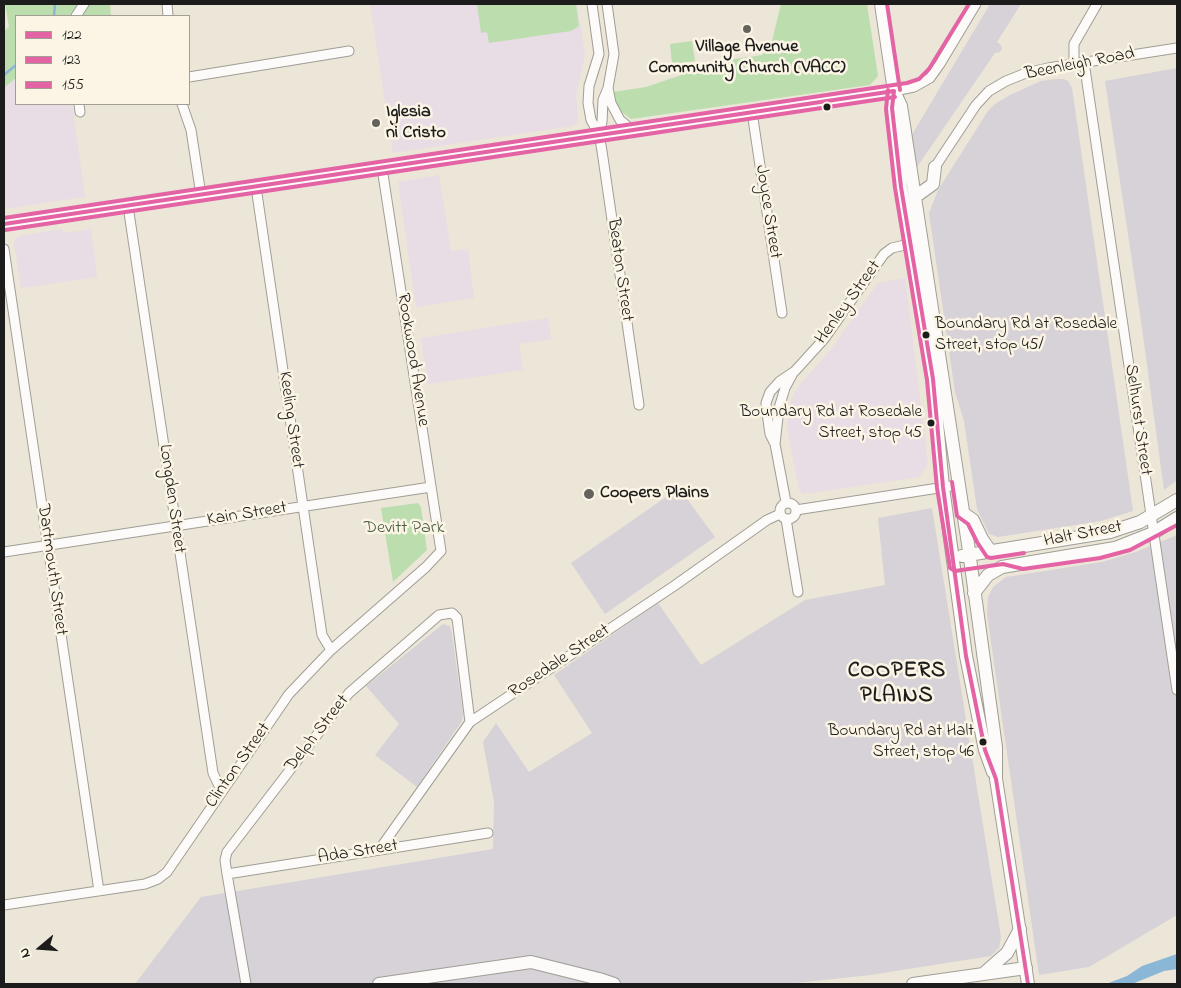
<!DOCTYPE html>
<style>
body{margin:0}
#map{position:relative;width:1181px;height:988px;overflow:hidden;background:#ebe6d7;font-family:"Indie Flower",sans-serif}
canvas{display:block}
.frame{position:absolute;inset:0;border:5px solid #1c1c1c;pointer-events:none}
.legend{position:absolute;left:15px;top:15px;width:175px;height:90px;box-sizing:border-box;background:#fcf5e5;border:1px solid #a29e95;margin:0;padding:6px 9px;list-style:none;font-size:15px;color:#1c1c1c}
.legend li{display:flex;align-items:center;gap:10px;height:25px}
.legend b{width:25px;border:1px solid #a29e95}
.north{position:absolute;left:15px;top:923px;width:50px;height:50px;-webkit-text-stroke:4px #fcf5e5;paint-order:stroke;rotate:252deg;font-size:14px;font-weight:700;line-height:20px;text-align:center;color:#1c1c1c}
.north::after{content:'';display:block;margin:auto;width:18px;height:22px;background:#1c1c1c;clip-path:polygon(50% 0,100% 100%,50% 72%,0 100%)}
</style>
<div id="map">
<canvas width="1181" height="988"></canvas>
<div class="frame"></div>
<ul class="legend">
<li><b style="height:6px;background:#e463a4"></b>122</li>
<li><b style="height:6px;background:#e463a4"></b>123</li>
<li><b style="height:6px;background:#e463a4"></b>155</li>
</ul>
<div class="north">N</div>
</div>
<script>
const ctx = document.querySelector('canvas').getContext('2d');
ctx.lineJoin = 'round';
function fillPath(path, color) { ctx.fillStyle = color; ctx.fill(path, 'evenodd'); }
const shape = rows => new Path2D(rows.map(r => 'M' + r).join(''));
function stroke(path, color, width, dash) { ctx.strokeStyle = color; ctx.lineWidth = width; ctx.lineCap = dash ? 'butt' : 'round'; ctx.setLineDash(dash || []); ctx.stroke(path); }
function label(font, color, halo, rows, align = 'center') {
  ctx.font = font + ' "Indie Flower",sans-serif'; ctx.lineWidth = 5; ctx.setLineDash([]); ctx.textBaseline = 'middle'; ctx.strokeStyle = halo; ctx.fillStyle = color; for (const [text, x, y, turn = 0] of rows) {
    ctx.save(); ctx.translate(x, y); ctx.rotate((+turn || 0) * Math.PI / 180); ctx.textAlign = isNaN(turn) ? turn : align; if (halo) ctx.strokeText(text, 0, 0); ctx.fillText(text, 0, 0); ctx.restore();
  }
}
const built = shape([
 [370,4,577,4,585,55,576,95,578,121,573,126,393,153],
 [16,78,16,104,72,104,85,197,4,209,4,88],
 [439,175,451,251,468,249,474,298,416,307,398,182],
 [61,229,65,233,91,229,97,277,21,288,14,244,15,239,20,236],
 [905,278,928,464,919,477,803,494,799,490,787,428,788,413,792,397,801,383,829,352,878,283],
 [548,318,551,339,519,344,523,370,428,384,421,338]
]);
const industrial = shape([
 [990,4,1021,4,997,42,1001,45,1002,49,1000,52,995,53,915,170,910,138],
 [1177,68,1177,480,1164,490,1141,321,1105,81],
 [1055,79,1063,79,1068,81,1072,88,1133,511,1101,521,998,537,989,534,977,509,964,421,955,392,929,213,938,190,988,111,995,104,1010,95,1041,81],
 [679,488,715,537,605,614,571,563],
 [932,508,1001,937,999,948,991,956,870,975,788,984,135,984,201,897,493,849,494,802,483,742,496,723,529,772,592,733,554,675,658,603,701,665,805,600,885,585,878,518],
 [1177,535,1177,915,1089,967,1039,975,987,614,988,597,993,587,1006,577,1102,562,1136,552],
 [443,624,450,626,452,634,463,713,462,721,417,787,375,755,399,724,366,686]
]);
const green = shape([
 [5,4,110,4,111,16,16,16,16,78,4,88,4,31,9,27],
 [477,4,576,4,579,26,571,31,489,43,487,32,481,33],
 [781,4,867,4,878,76,870,85,631,119,618,109,613,92,646,87,722,61,762,55,771,45],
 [692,41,695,61,672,64,670,44],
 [418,503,421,507,427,550,393,582,381,508]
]);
const water = shape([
 [1177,954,1177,969,1164,971,1132,984,1106,984,1127,976,1142,966]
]);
const stream = shape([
 [54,16,55,4],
 [4,75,16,65]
]);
const street = shape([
 [167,4,168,16],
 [592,4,599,54,589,86,588,103,591,120,599,134,602,151,639,405],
 [76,16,84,4],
 [1084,62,1177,690],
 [1074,63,1074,44,1097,4],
 [189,77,349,51],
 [608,88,611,103,620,120,632,130],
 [894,91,914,87,930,78,940,64,976,4],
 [79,104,80,112],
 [182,104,191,130,201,195],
 [752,112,782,313],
 [599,134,602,122,603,100,608,88,614,54,607,4],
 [935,167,976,105,989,91,1006,81,1026,73,1048,68,1177,48],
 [256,187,322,635,331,650],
 [128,206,213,773,221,790],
 [4,249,99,891],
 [775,444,779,408,785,388,793,373],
 [786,502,775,444,770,434,767,413,766,403,770,392,780,381,795,371,824,339,884,254,892,248,909,244],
 '780 511a8 8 0 1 1 16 0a8 8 0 1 1-16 0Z',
 [796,510,958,485],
 [786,519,798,592],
 [4,552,431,487],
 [379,850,470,722,674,586,767,520,780,514],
 [227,874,488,833],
 [4,905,145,884,158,879,167,872,289,694,331,650,426,567,441,551,382,168],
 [246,984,227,874,225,860,227,852,349,693,439,615,452,613,457,618,470,722]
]);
const secondary = shape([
 [881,4,894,91,892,108,901,187,933,379,943,487,966,656,985,750,993,772],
 [894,91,901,106,968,544,996,747,996,779,1028,984],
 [915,197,933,184,935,167],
 [4,224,894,91],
 [963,513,973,520,982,539,991,552],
 [962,556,1110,532,1140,522,1177,500],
 [974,593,988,575,1002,567,1115,548,1153,533,1177,518],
 [983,974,1007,953,1020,929],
 [379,984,531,962,599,979,614,984],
 [913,984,1026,968]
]);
const bus1 = shape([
 [894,91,892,108,901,187,933,379,943,487,966,656,985,750,996,779,1028,984],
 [4,224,894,91]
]);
const bus2 = shape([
 [888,90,886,109,895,188,927,380,937,488,950,568,955,571,1003,564,1023,569,1100,558,1130,550,1177,525],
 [5,230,895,97],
 [952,482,957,516,968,524,977,542,987,557,991,558,1024,553]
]);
const bus3 = shape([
 [887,4,900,90],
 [4,218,907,83,919,79,929,69,969,4]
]);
const markers = [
 [747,29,5,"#64635d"],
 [827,107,4.5,"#1c1c1c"],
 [376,123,5,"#64635d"],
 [926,335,4.5,"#1c1c1c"],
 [931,423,4.5,"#1c1c1c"],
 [589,494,6,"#64635d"],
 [983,742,4.5,"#1c1c1c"]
];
const busNames = [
 ["Boundary Rd at Rosedale",935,325,"left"],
 ["Street, stop 45/",935,346,"left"],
 ["Boundary Rd at Rosedale",922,413],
 ["Street, stop 45",922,434],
 ["Boundary Rd at Halt",974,732],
 ["Street, stop 46",974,753]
];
const poiNames = [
 ["Village Avenue",747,48,"center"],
 ["Community Church (VACC)",747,69,"center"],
 ["Iglesia",386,113],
 ["ni Cristo",386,134],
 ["Coopers Plains",600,494]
];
const streetNames = [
 ["Beenleigh Road",1080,65,-11],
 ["Joyce Street",767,212,81],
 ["Beaton Street",619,270,82],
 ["Henley Street",849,303,-54],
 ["Rookwood Avenue",412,360,81],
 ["Keeling Street",290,420,82],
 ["Selhurst Street",1137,420,82],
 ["Longden Street",171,499,82],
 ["Kain Street",247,515,-9],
 ["Halt Street",1083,535,-11],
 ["Dartmouth Street",51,570,82],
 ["Rosedale Street",560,662,-34],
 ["Delph Street",318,734,-52],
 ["Clinton Street",239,766,-55],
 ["Ada Street",358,853,-9]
];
const parkNames = [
 ["Devitt Park",404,529]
];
const districtNames = [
 ["COOPERS",897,672],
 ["PLAINS",897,697]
];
fillPath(built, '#e8dce5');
fillPath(industrial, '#d7d1d8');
fillPath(green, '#bcdeaf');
fillPath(water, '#8ab7d6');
stroke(stream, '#8ab7d6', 2.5);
stroke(street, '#a09d95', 11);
stroke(secondary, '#a09d95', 14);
stroke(street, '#fcfbf9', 9);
stroke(secondary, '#fcfbf9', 12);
stroke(bus1, '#e463a4', 4);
stroke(bus2, '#e463a4', 4);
stroke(bus3, '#e463a4', 4);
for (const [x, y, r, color] of markers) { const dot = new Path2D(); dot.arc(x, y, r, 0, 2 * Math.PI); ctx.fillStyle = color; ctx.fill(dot); stroke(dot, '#fcf5e5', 2); }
label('17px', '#1c1c1c', '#fcf5e5', busNames, 'right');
label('bold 18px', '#1c1c1c', '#fcf5e5', poiNames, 'left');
label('18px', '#1c1c1c', '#fcf5e5', streetNames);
label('18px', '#465d44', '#fcf5e5', parkNames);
ctx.letterSpacing = '1px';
label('bold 22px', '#1c1c1c', '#fcf5e5', districtNames);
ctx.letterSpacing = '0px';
</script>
